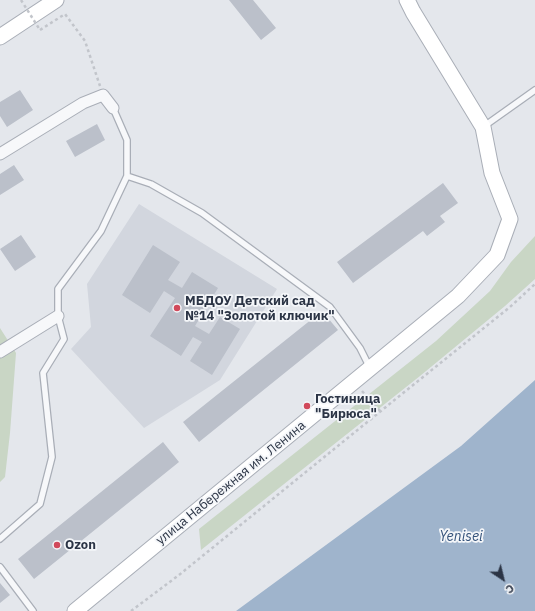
<!DOCTYPE html>
<meta charset="utf-8">
<style>
body{margin:0}
#map{position:relative;width:535px;height:611px;overflow:hidden;background:#e4e7ec;font-family:"IBM Plex Sans",sans-serif}
canvas{display:block}
.north{position:absolute;left:483px;top:559px;width:40px;height:40px;-webkit-text-stroke:3px #f4f6f9;paint-order:stroke;rotate:145deg;font-size:11px;font-weight:700;line-height:16px;text-align:center;color:#2b3445}
.north::after{content:'';display:block;margin:auto;width:14px;height:18px;background:#2b3445;clip-path:polygon(50% 0,100% 100%,50% 72%,0 100%)}
</style>
<div id="map">
<canvas width="535" height="611"></canvas>
<div class="north">С</div>
</div>
<script>
const ctx = document.querySelector('canvas').getContext('2d');
ctx.lineJoin = 'round';
function fillPath(path, color) { ctx.fillStyle = color; ctx.fill(path, 'evenodd'); }
const shape = rows => new Path2D(rows.map(r => 'M' + r).join(''));
function stroke(path, color, width, dash) { ctx.strokeStyle = color; ctx.lineWidth = width; ctx.lineCap = dash ? 'butt' : 'round'; ctx.setLineDash(dash || []); ctx.stroke(path); }
function label(font, color, halo, rows, align = 'center') {
  ctx.font = font + ' "IBM Plex Sans",sans-serif'; ctx.lineWidth = 3.5; ctx.setLineDash([]); ctx.textBaseline = 'middle'; ctx.strokeStyle = halo; ctx.fillStyle = color; for (const [text, x, y, turn = 0] of rows) {
    ctx.save(); ctx.translate(x, y); ctx.rotate((+turn || 0) * Math.PI / 180); ctx.textAlign = isNaN(turn) ? turn : align; if (halo) ctx.strokeText(text, 0, 0); ctx.fillText(text, 0, 0); ctx.restore();
  }
}
const built = shape([
 [139,204,277,289,220,380,144,428,71,349,91,327,87,284]
]);
const green = shape([
 [535,236,535,279,505,306,420,376,201,550,199,529,436,341,490,291,511,262],
 [0,328,16,353,10,433,5,477,0,482]
]);
const water = shape([
 [535,380,535,611,236,611,461,446]
]);
const building = shape([
 [229,0,253,0,276,28,261,40],
 [20,90,33,110,7,127,0,116,0,102],
 [97,124,105,140,75,157,66,141],
 [14,165,24,180,0,195,0,174],
 [443,183,458,203,440,216,445,222,427,236,423,231,353,283,337,262],
 [21,235,36,257,15,271,0,249],
 [153,245,180,262,168,280,182,288,192,272,218,288,195,326,209,334,220,317,240,329,212,375,190,361,202,342,193,337,181,356,150,336,175,298,164,291,150,313,122,295],
 [322,311,338,330,199,442,183,422],
 [163,442,179,462,34,579,18,559],
 [0,583,10,595,0,603]
]);
const path = shape([
 [40,30,65,14,85,41,100,86],
 [362,391,381,412],
 [131,611,179,575,392,402,510,307,535,284]
]);
const lane = shape([
 [483,127,535,90],
 [127,176,151,184,202,213,330,307,360,348,370,368],
 [0,539,40,504,52,457,43,373,64,339,58,316,58,289,101,231,127,176,127,140,113,108],
 [0,567,33,611]
]);
const street = shape([
 [0,154,83,103,103,95,113,108],
 [0,352,58,316]
]);
const secondary = shape([
 [0,37,56,0],
 [75,611,458,296,497,255,510,219,492,173,483,127,413,12,407,0]
]);
const pathBridge = shape([
 [21,0,40,30]
]);
const markers = [
 [177,308,4,"#d1495b"],
 [307,406,4,"#d1495b"],
 [57,545,4,"#d1495b"]
];
const poiNames = [
 ["МБДОУ Детский сад",185,301],
 ["№14 \"Золотой ключик\"",185,316],
 ["Гостиница",315,399],
 ["\"Бирюса\"",315,414],
 ["Ozon",65,545]
];
const streetNames = [
 ["улица Набережная им. Ленина",231,483,-39]
];
const waterNames = [
 ["Yenisei",461,537]
];
fillPath(built, '#d2d6de');
fillPath(green, '#c9d6c5');
fillPath(water, '#9fb4cc');
fillPath(building, '#bbc0ca');
stroke(lane, '#a9aeb7', 8);
stroke(street, '#a9aeb7', 13);
stroke(secondary, '#a9aeb7', 17);
stroke(path, '#c2c5cb', 2.5, [3, 3]);
stroke(lane, '#f7f8fa', 5.5);
stroke(street, '#f7f8fa', 11);
stroke(secondary, '#fff', 15);
stroke(pathBridge, '#c2c5cb', 2.5, [3, 3]);
for (const [x, y, r, color] of markers) { const dot = new Path2D(); dot.arc(x, y, r, 0, 2 * Math.PI); ctx.fillStyle = color; ctx.fill(dot); stroke(dot, '#f4f6f9', 1.5); }
label('bold 13px', '#2b3445', '#f4f6f9', poiNames, 'left');
label('13px', '#2b3445', '#f4f6f9', streetNames);
label('italic 14px', '#34527a', '#f4f6f9', waterNames);
</script>
